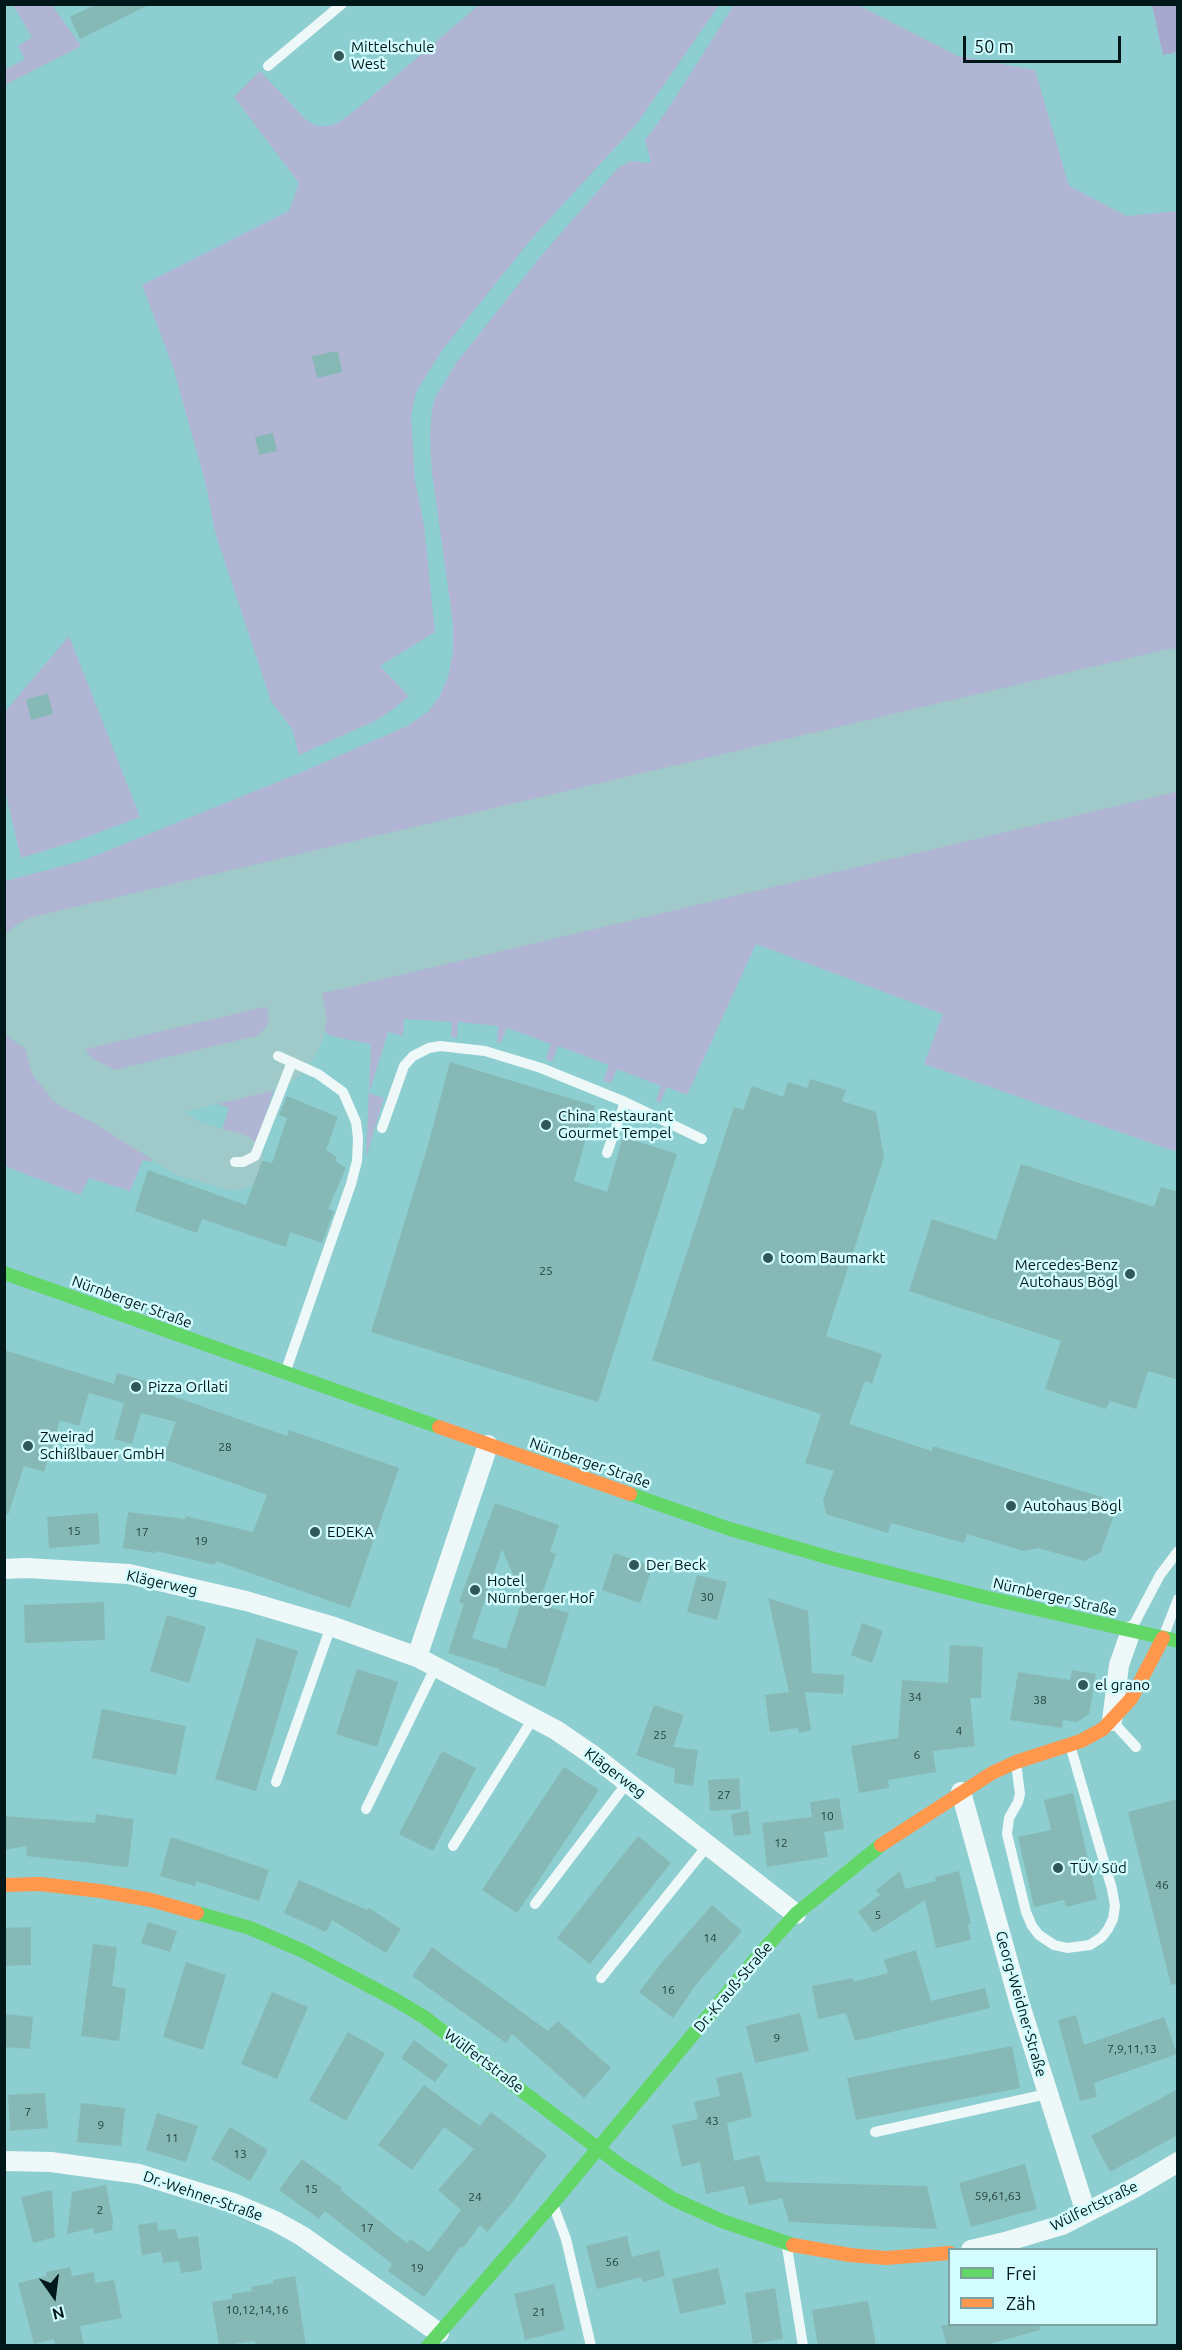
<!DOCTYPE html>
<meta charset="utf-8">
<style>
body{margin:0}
#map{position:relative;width:1182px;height:2350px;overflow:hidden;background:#8dced0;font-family:Ubuntu,sans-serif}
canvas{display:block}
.frame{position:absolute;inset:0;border:6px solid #001819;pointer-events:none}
.legend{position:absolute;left:948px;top:2248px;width:210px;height:78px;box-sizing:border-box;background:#d2fcfe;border:2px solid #7ea1a2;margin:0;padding:8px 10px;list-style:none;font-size:18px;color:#001819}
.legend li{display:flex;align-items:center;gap:12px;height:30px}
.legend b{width:30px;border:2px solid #7ea1a2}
.north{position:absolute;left:24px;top:2266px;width:60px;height:60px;-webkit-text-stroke:4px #d2fcfe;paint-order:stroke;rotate:166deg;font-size:16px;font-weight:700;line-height:24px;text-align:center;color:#001819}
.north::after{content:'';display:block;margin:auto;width:21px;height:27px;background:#001819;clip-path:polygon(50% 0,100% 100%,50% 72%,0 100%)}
.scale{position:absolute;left:963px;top:36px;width:158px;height:27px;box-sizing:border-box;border:3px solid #001819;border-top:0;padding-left:8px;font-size:18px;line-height:21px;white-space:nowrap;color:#001819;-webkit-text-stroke:4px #d2fcfe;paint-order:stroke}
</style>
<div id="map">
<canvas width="1182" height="2350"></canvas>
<div class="frame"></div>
<ul class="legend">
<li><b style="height:8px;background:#63d668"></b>Frei</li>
<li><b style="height:8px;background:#ff974d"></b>Zäh</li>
</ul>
<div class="north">N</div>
<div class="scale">50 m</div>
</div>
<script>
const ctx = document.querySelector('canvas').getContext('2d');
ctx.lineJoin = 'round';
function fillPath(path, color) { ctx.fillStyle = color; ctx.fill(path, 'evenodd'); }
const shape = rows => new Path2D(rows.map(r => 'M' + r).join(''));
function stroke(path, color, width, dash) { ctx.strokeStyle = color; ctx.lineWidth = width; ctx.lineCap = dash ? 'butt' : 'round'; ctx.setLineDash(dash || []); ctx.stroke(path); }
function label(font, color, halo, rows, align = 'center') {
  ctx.font = font + ' Ubuntu,sans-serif'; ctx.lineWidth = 5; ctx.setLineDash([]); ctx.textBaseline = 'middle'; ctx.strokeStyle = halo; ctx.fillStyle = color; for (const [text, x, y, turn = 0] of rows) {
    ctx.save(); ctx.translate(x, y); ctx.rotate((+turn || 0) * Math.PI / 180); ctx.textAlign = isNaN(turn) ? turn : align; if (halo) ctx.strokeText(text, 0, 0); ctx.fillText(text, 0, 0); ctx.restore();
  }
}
const green = shape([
 [13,5,52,5,81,46,5,85,5,66,7,69,25,59,18,46,32,37],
 [479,5,719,5,636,125,533,237,443,349,416,392,411,416,415,480,424,525,435,632,380,666,409,696,392,710,375,721,299,755,292,729,271,701,215,532,206,485,173,367,142,285,289,211,299,183,234,97,260,71,306,120,317,126,328,126,338,123,358,108],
 [734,5,858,5,958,56,1035,70,1069,186,1127,216,1177,211,1177,701,28,972,46,1044,57,1075,73,1088,160,1140,151,1162,143,1160,130,1191,89,1178,80,1195,5,1166,5,881,82,861,302,772,407,726,428,712,440,696,448,677,453,651,453,624,432,472,430,437,432,409,436,396,457,362,541,256,618,168,630,161,651,163,645,140,666,112],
 [69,636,140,817,76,841,21,858,5,791,4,713],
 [1177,736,1177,1152,924,1064,943,1014,756,944,687,1095,667,1087,660,1103,656,1101,661,1086,617,1069,611,1083,603,1081,609,1065,558,1046,552,1062,546,1059,551,1044,507,1028,501,1043,497,1042,498,1026,458,1022,457,1038,451,1037,452,1022,404,1019,403,1036,388,1032,369,1093,384,1098,366,1157,371,1044,331,1036,321,1029,311,1013,302,985,300,960,309,946,315,941],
 [256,956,267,957,276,963,280,972,285,995,285,1020,278,1038,262,1052,226,1065,155,1083,115,1090,92,1083,69,1064,65,1057,54,1019,56,1010,60,1003,71,997,92,990],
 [281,1070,252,1154,217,1145,229,1108,185,1093,172,1129,131,1105]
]);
const forest = shape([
 [1152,5,1177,5,1177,52,1163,55]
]);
const taxiway = shape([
 [55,984,50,992,45,1012,58,1061,74,1081,111,1100,245,1068,267,1063,278,1056,288,1045,295,1033,298,1018,279,930],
 [111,1100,189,1149,235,1162]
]);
const runway = shape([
 [55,984,1178,719]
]);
const building = shape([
 [97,4,151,4,80,39,70,17],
 [338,351,342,372,317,378,312,356],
 [273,433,277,451,259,455,255,437],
 [48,694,53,714,31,720,26,699],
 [450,1062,595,1106,574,1181,607,1192,623,1137,677,1154,598,1402,371,1332,428,1145],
 [810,1079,846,1090,842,1101,876,1112,884,1157,826,1336,882,1354,872,1384,865,1381,849,1424,932,1451,933,1446,1105,1498,1114,1515,1101,1552,1084,1561,1038,1548,1024,1551,967,1534,964,1543,891,1523,888,1533,826,1514,823,1500,834,1471,805,1463,821,1414,652,1360,734,1107,743,1110,752,1086,783,1097,788,1082,807,1088],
 [287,1096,338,1117,326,1150,337,1157,335,1161,346,1168,328,1209,334,1211,322,1243,290,1232,286,1247,202,1219,197,1233,135,1211,148,1170,246,1205,262,1161,272,1163,287,1118,279,1115],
 [1021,1164,1154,1207,1161,1187,1178,1192,1178,1380,1148,1371,1136,1409,1110,1401,1106,1409,1045,1389,1061,1341,909,1291,932,1219,996,1240],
 [4,1350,114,1384,117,1373,157,1384,155,1390,287,1436,289,1430,399,1468,350,1608,216,1561,215,1565,156,1551,155,1553,123,1548,128,1512,185,1519,186,1516,253,1532,267,1495,163,1459,176,1422,141,1413,132,1444,114,1439,124,1403,89,1393,79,1426,60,1420,44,1472,24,1466,8,1515,4,1514],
 [495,1503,559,1525,550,1552,556,1554,541,1597,554,1601,552,1608,569,1613,545,1687,499,1671,500,1669,448,1653,464,1604,459,1602],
 [502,1549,523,1598,506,1649,472,1638],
 [98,1513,100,1544,49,1548,47,1517],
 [614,1553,653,1566,640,1603,602,1590],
 [697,1575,727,1582,717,1620,687,1612],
 [768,1598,808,1611,812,1673,844,1675,843,1694,805,1692,811,1730,799,1733,798,1728,770,1732,765,1695,789,1692],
 [104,1602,105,1640,25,1643,24,1605],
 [167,1615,206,1627,189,1683,150,1671],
 [862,1623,883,1631,872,1663,851,1655],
 [257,1638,298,1651,256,1791,215,1779],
 [950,1645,983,1647,981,1698,970,1698,975,1746,933,1751,936,1772,888,1780,889,1788,859,1793,851,1746,898,1738,902,1680,948,1683],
 [357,1669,398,1682,377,1747,336,1734],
 [1072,1670,1096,1674,1089,1714,1077,1722,1063,1720,1062,1728,1010,1720,1018,1672,1070,1680],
 [654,1705,684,1715,673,1747,698,1750,693,1786,674,1783,675,1769,636,1755],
 [102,1709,186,1726,176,1775,92,1758],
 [442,1751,476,1768,433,1851,399,1834],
 [564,1767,599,1790,517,1913,482,1890],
 [739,1778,741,1809,710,1811,708,1780],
 [1073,1793,1097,1899,1066,1907,1064,1900,1034,1907,1018,1837,1051,1830,1044,1800],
 [839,1798,844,1829,824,1832,828,1857,767,1867,762,1823,812,1817,810,1802],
 [1178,1799,1178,1984,1171,1985,1128,1812],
 [748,1811,751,1834,734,1836,731,1814],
 [96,1814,134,1819,128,1867,26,1856,27,1846,4,1850,4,1816,95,1823],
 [638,1836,671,1863,590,1964,557,1938],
 [171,1837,269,1870,259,1901,196,1881,195,1886,160,1876],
 [900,1871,905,1889,936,1881,935,1877,959,1871,971,1924,968,1925,971,1940,936,1948,925,1900,874,1933,858,1912,880,1895,876,1890],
 [299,1880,367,1910,369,1908,401,1929,386,1953,332,1920,326,1932,284,1913],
 [712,1905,742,1931,695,1986,673,2018,639,1992,663,1961],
 [148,1922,177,1931,170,1952,141,1943],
 [31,1927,31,1965,4,1966,4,1928],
 [93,1944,117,1947,112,1986,126,1989,119,2041,81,2036],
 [432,1947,548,2031,558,2021,611,2068,584,2098,512,2034,506,2043,412,1976],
 [916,1950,931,2001,985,1988,990,2008,855,2041,846,2013,818,2019,812,1986,853,1978,853,1982,888,1973,884,1960],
 [186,1962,226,1975,203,2050,163,2037],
 [272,1992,308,2007,277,2079,241,2064],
 [800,2013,809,2051,755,2063,746,2026],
 [4,2014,33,2017,30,2049,4,2047],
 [1076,2015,1084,2045,1164,2017,1177,2054,1094,2083,1097,2097,1080,2101,1058,2020],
 [348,2032,385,2053,346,2121,309,2100],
 [414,2040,448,2065,435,2082,401,2058],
 [1012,2046,1020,2088,856,2120,847,2078],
 [742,2072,752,2117,727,2123,734,2161,759,2155,766,2182,927,2186,937,2229,789,2222,782,2198,749,2205,744,2186,706,2194,700,2162,682,2167,672,2125,698,2119,694,2102,720,2096,716,2078],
 [424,2085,480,2126,491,2112,547,2155,511,2204,487,2232,480,2225,463,2248,461,2246,424,2297,388,2271,392,2264,325,2211,319,2219,279,2190,302,2159,342,2188,340,2190,407,2243,410,2239,429,2252,461,2210,438,2190,474,2149,444,2127,412,2170,378,2145],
 [1178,2089,1178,2135,1110,2172,1091,2136],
 [45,2093,48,2128,10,2131,8,2095],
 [81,2103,125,2108,121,2146,77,2142],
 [157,2113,198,2126,186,2162,146,2150],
 [230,2127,268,2150,250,2181,211,2159],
 [1025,2164,1037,2209,971,2227,959,2183],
 [106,2185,113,2221,112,2230,94,2234,93,2228,67,2234,72,2192],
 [52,2190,55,2237,33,2243,21,2197],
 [157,2222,158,2231,176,2229,178,2239,198,2236,202,2270,181,2273,179,2261,163,2263,161,2252,142,2255,138,2225],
 [627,2236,632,2257,659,2250,665,2276,643,2282,641,2277,597,2289,586,2246],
 [70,2267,72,2276,94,2272,95,2283,114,2280,122,2318,80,2326,84,2346,55,2346,54,2339,34,2344,18,2283,46,2276,46,2272],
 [718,2268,726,2304,680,2314,672,2279],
 [295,2276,306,2346,256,2346,255,2341,219,2346,212,2302,232,2299,232,2294,252,2291,251,2287,274,2283,273,2280],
 [554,2284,565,2330,525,2340,514,2294],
 [775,2288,783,2339,753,2344,745,2293],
 [868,2301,876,2346,818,2346,812,2310],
 [941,2325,1039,2325,1040,2330,982,2346,947,2346]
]);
const lane = shape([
 [268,66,342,4],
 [278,1056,318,1074,343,1092,356,1122,358,1138,357,1161,351,1184,285,1373],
 [382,1128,404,1066,413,1056,429,1048,440,1046,485,1051,541,1068,625,1102,702,1139],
 [607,1153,625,1102],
 [235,1162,243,1162,255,1156,292,1062],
 [1132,1628,1160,1575,1178,1551],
 [1164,1635,1178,1599],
 [1112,1721,1136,1747],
 [1016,1763,1020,1794,1018,1802,1009,1818,1007,1834,1026,1912,1032,1926,1039,1935,1054,1945,1067,1948,1090,1945,1102,1937,1108,1929,1113,1919,1115,1906,1112,1889,1070,1745],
 [276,1782,331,1626],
 [366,1809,436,1666],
 [453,1846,534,1717],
 [535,1904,627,1783],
 [601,1978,708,1845],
 [875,2132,1047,2094],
 [554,2207,566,2239,591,2346],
 [787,2247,803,2346]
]);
const street = shape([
 [4,1569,27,1568,129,1574,246,1601,331,1626,417,1657,556,1730,591,1754,796,1914],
 [417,1657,488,1445],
 [1112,1721,1119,1665,1131,1631],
 [961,1792,1020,2005,1086,2213],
 [4,2161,51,2162,139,2174,233,2203,275,2221,302,2236,439,2333],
 [971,2250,1005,2242,1062,2225,1136,2187,1178,2162]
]);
const fast = shape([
 [4,1273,439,1427],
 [630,1494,730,1529,834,1559,984,1597,1178,1641],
 [197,1913,250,1928,303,1951,394,1999,424,2017,620,2165,673,2199,722,2221,793,2245],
 [428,2346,552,2204,759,1955,796,1914,881,1845]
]);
const slow = shape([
 [439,1427,630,1494],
 [881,1845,992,1773,1016,1762,1081,1741,1103,1729,1131,1699,1163,1638],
 [4,1885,40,1884,100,1891,151,1900,197,1913],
 [793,2245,850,2255,886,2258,950,2253]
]);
const markers = [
 [339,56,6,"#315859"],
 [546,1125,6,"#315859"],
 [768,1258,6,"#315859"],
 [1130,1274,6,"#315859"],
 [136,1387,6,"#315859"],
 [28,1446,6,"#315859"],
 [1011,1506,6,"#315859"],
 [315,1532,6,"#315859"],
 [634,1565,6,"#315859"],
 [475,1590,6,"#315859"],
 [1083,1685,6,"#315859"],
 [1058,1868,6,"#315859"]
];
const numberNames = [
 ["25",546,1271],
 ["28",225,1447],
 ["15",74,1531],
 ["17",142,1532],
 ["19",201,1541],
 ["30",707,1597],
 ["34",915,1697],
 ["38",1040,1700],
 ["4",959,1731],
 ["25",660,1735],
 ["6",917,1755],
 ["27",724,1795],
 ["10",827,1816],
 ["12",781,1843],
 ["46",1162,1885],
 ["5",878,1915],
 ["14",710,1938],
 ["16",668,1990],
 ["9",777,2038],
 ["7,9,11,13",1132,2049],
 ["7",28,2112],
 ["43",712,2121],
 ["9",101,2125],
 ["11",172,2138],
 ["13",240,2154],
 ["15",311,2189],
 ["59,61,63",998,2196],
 ["24",475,2197],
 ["2",100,2210],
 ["17",367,2228],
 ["56",612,2262],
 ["19",417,2268],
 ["10,12,14,16",257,2310],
 ["21",539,2312]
];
const poiNames = [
 ["Mittelschule",351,47],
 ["West",351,64],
 ["China Restaurant",558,1116],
 ["Gourmet Tempel",558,1133],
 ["toom Baumarkt",780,1258],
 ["Mercedes-Benz",1118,1265,"right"],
 ["Autohaus Bögl",1118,1282,"right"],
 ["Pizza Orllati",148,1387],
 ["Zweirad",40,1437],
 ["Schißlbauer GmbH",40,1454],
 ["Autohaus Bögl",1023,1506],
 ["EDEKA",327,1532],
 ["Der Beck",646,1565],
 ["Hotel",487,1581],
 ["Nürnberger Hof",487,1598],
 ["el grano",1095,1685],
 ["TÜV Süd",1070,1868]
];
const streetNames = [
 ["Nürnberger Straße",132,1302,20],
 ["Nürnberger Straße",590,1463,19],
 ["Klägerweg",162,1583,12],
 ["Nürnberger Straße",1055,1597,13],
 ["Klägerweg",615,1773,37],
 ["Dr.-Krauß-Straße",733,1987,-50],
 ["Georg-Weidner-Straße",1021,2004,74],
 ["Wülfertstraße",484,2061,37],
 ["Dr.-Wehner-Straße",203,2196,19],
 ["Wülfertstraße",1094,2206,-26]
];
fillPath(green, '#afb5d3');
fillPath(forest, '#a7a8cd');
stroke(taxiway, '#a0caca', 57);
stroke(runway, '#a0caca', 141);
fillPath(building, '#86b9b6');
stroke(lane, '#eef8f8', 10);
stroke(street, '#eef8f8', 20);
stroke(fast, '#63d668', 14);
stroke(slow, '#ff974d', 14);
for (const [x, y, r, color] of markers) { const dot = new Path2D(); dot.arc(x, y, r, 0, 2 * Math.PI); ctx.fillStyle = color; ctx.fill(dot); stroke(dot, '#d2fcfe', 2); }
label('12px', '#224141', null, numberNames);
label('15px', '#001819', '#d2fcfe', poiNames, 'left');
label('15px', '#001819', '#d2fcfe', streetNames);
</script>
